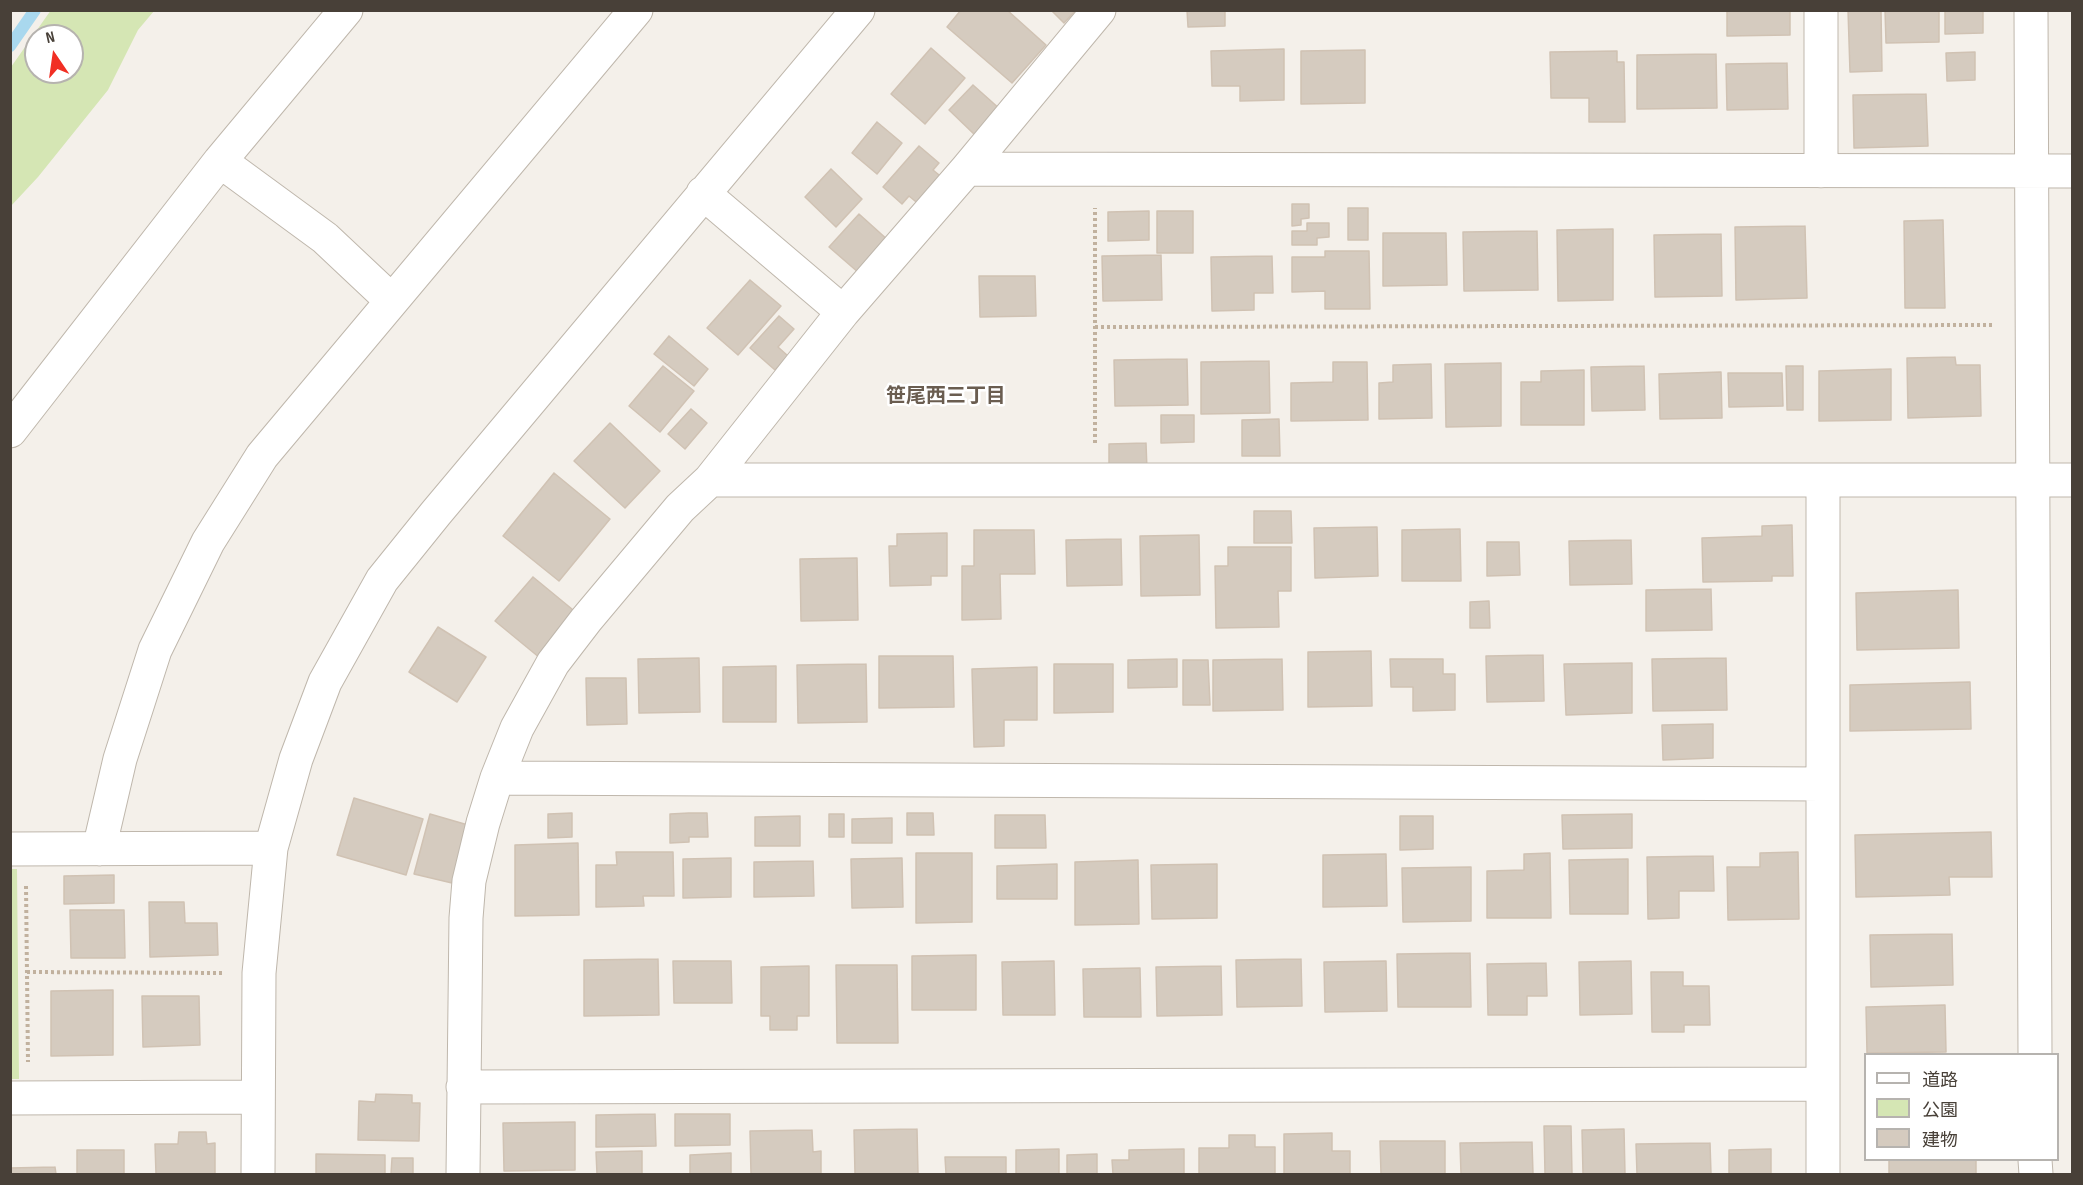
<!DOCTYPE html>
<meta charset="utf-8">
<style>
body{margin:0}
#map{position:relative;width:2083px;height:1185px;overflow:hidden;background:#f4f0ea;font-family:"Sofia Sans Condensed","Noto Sans JP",sans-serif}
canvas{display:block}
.frame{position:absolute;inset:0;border:12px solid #484038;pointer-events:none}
.legend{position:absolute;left:1864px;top:1053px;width:195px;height:108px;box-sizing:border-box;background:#fff;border:2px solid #b6b3af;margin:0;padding:8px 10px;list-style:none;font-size:18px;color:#484038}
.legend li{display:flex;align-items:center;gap:12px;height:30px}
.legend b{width:30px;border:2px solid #b6b3af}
.north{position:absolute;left:24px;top:24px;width:60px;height:60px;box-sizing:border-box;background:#fff;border:2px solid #b6b3af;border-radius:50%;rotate:347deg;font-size:16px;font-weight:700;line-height:24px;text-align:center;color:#484038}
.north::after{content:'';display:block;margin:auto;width:21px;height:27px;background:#f12f24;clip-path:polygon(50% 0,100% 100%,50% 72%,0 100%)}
</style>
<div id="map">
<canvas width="2083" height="1185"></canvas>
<div class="frame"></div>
<ul class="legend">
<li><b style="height:8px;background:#fff"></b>道路</li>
<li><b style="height:16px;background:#d5e6b4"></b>公園</li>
<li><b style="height:16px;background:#d5cbbf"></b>建物</li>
</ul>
<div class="north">N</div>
</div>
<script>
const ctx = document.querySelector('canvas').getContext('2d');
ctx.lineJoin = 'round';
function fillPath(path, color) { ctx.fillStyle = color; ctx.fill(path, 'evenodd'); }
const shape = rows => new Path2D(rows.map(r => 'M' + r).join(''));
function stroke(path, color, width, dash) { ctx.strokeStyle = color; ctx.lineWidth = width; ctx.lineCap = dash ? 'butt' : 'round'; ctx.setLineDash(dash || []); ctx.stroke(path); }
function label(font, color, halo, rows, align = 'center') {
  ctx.font = font + ' "Sofia Sans Condensed","Noto Sans JP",sans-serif'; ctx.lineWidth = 5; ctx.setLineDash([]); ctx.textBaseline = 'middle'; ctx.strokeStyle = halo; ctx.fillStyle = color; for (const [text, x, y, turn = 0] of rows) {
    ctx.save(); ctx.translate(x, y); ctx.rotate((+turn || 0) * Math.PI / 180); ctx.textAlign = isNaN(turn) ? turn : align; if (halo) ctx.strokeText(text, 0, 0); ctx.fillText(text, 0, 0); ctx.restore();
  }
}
const green = shape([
 [51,10,154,11,138,30,108,90,38,177,11,206,11,67],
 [36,36,72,36,72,72,36,72],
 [11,869,17,869,19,1079,10,1079]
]);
const stream = shape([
 [10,46,35,10]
]);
const building = shape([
 [961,10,1007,10,1046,45,1012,83,947,27,961,10],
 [1051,10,1076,10,1064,23,1051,10],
 [1187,10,1225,10,1225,26,1188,27,1187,10],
 [1727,10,1790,10,1790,35,1727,36,1727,10],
 [1848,10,1881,10,1882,71,1850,72,1848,10],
 [1885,10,1939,10,1939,42,1886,43,1885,10],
 [1945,10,1983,10,1983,33,1945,34,1945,10],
 [931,48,965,78,925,124,891,94,931,48],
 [1284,49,1284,100,1240,101,1240,86,1212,86,1211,51,1284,49],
 [1365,50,1365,103,1301,104,1301,51,1365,50],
 [1617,51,1617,62,1624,62,1625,122,1589,122,1589,98,1551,98,1550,52,1617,51],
 [1975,52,1975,80,1947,81,1946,53,1975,52],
 [1716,54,1717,108,1637,109,1637,55,1716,54],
 [1787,63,1788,109,1727,110,1726,64,1787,63],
 [973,85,1001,110,976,136,949,110,973,85],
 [1926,94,1928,146,1854,148,1853,95,1926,94],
 [877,122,902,143,877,174,852,153,877,122],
 [919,146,939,163,933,170,944,179,921,206,909,196,902,204,883,187,919,146],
 [831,169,862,199,836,227,805,197,831,169],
 [1292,204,1309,204,1309,218,1301,219,1301,225,1292,226,1292,204],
 [1348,208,1368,208,1368,240,1348,240,1348,208],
 [1149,211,1149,240,1108,241,1108,212,1149,211],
 [1157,211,1193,211,1193,253,1157,253,1157,211],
 [859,214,889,241,859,273,829,247,859,214],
 [1943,220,1945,308,1905,308,1904,221,1943,220],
 [1307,223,1329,223,1329,237,1317,238,1317,245,1292,245,1292,231,1307,231,1307,223],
 [1805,226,1807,298,1736,300,1735,227,1805,226],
 [1613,229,1613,300,1558,301,1557,230,1613,229],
 [1537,231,1538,290,1464,291,1463,232,1537,231],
 [1383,233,1446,233,1447,285,1383,286,1383,233],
 [1721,234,1722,296,1655,297,1654,235,1721,234],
 [1325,251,1369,251,1370,309,1325,309,1325,291,1292,292,1292,257,1325,257,1325,251],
 [1161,255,1162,300,1103,301,1102,256,1161,255],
 [1272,256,1273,293,1254,293,1254,310,1212,311,1211,257,1272,256],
 [979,276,1035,276,1036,316,980,317,979,276],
 [750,280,781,306,738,355,707,328,750,280],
 [779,316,794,329,778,347,788,356,775,370,750,348,779,316],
 [669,336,708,369,694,386,654,354,669,336],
 [1955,357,1956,365,1980,365,1981,416,1908,418,1907,358,1955,357],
 [1187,359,1188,405,1115,406,1114,360,1187,359],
 [1269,361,1270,413,1201,414,1201,362,1269,361],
 [1333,362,1367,362,1368,420,1291,421,1291,383,1333,382,1333,362],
 [1501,363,1501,426,1446,427,1445,364,1501,363],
 [1431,364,1432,418,1379,419,1379,383,1393,382,1393,365,1431,364],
 [663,366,694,391,660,432,629,406,663,366],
 [1644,366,1645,410,1592,411,1591,367,1644,366],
 [1786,366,1803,366,1803,410,1787,410,1786,366],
 [1891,369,1891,420,1819,421,1819,371,1891,369],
 [1584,370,1584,425,1521,425,1521,382,1541,382,1541,371,1584,370],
 [1721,372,1722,418,1660,419,1659,374,1721,372],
 [1728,373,1782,373,1783,406,1729,407,1728,373],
 [691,409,707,423,685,449,668,434,691,409],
 [1161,415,1194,415,1194,442,1161,443,1161,415],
 [1279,419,1280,456,1242,456,1242,420,1279,419],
 [610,423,660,471,625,508,574,461,610,423],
 [1146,443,1147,470,1109,470,1109,444,1146,443],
 [554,473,610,519,559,581,503,536,554,473],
 [1254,511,1291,511,1292,543,1254,543,1254,511],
 [1792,525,1793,576,1772,576,1772,581,1703,582,1702,538,1762,536,1762,526,1792,525],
 [1377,527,1378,576,1315,578,1314,528,1377,527],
 [1460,529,1461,581,1402,581,1402,530,1460,529],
 [974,530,1034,530,1035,574,1000,574,1001,619,962,620,962,566,974,566,974,530],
 [947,533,947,576,931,576,931,585,890,586,889,546,897,546,897,534,947,533],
 [1199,535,1200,595,1141,596,1140,536,1199,535],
 [1121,539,1122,585,1067,586,1066,540,1121,539],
 [1631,540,1632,584,1570,585,1569,541,1631,540],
 [1487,542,1519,542,1520,575,1487,576,1487,542],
 [1228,547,1291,547,1291,591,1278,591,1279,627,1216,628,1215,566,1228,566,1228,547],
 [857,558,858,620,801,621,800,559,857,558],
 [533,577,578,614,540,658,495,621,533,577],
 [1711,589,1712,630,1646,631,1646,590,1711,589],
 [1958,590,1959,648,1857,650,1856,593,1958,590],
 [1489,601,1490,628,1470,628,1470,602,1489,601],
 [438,627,486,657,457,702,409,672,438,627],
 [1371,651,1372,706,1308,707,1308,652,1371,651],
 [1543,655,1544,701,1487,702,1486,656,1543,655],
 [879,656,953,656,954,707,879,708,879,656],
 [699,658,700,712,639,713,638,659,699,658],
 [1726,658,1727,710,1653,711,1652,659,1726,658],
 [1177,659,1177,687,1128,688,1128,660,1177,659],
 [1282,659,1283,710,1213,711,1213,660,1282,659],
 [1390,659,1443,659,1443,674,1455,674,1455,710,1413,711,1413,687,1391,687,1390,659],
 [1183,660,1208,660,1210,705,1183,705,1183,660],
 [1632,663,1632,713,1566,715,1564,664,1632,663],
 [866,664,867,722,798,723,797,665,866,664],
 [1054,664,1113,664,1113,712,1054,713,1054,664],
 [776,666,776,722,723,722,723,667,776,666],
 [1037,667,1037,720,1004,720,1004,746,974,747,972,669,1037,667],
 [586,678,626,678,627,724,587,725,586,678],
 [1970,682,1971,729,1850,731,1850,685,1970,682],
 [1713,724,1713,758,1663,760,1662,725,1713,724],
 [354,798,423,819,406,875,337,855,354,798],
 [572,813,572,837,548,838,548,814,572,813],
 [689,813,707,813,708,837,689,837,689,842,670,843,670,814,689,813],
 [907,813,933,813,934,835,907,835,907,813],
 [430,814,468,825,452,883,414,874,430,814],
 [829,814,844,814,844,837,829,837,829,814],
 [1632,814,1632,848,1563,849,1562,815,1632,814],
 [995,815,1045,815,1046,848,995,848,995,815],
 [800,816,800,846,755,846,755,817,800,816],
 [1400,816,1433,816,1433,849,1400,850,1400,816],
 [892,818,892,843,852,843,852,819,892,818],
 [1991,832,1992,877,1949,877,1950,895,1856,897,1855,835,1991,832],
 [578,843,579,915,515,916,515,845,578,843],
 [616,852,673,852,674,896,643,896,644,906,596,907,596,865,617,865,616,852],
 [1798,852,1799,919,1728,920,1727,867,1760,867,1760,853,1798,852],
 [916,853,972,853,972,922,916,923,916,853],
 [1550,853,1551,918,1487,918,1487,871,1524,870,1524,854,1550,853],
 [1386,854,1387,906,1323,907,1323,855,1386,854],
 [1713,856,1714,891,1679,891,1679,918,1648,919,1647,857,1713,856],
 [731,858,731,897,683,898,683,859,731,858],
 [902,858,903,907,852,908,851,859,902,858],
 [1628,859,1628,914,1570,914,1569,860,1628,859],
 [1138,860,1139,924,1075,925,1075,862,1138,860],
 [813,861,814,896,754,897,754,862,813,861],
 [1057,864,1057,899,997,899,997,866,1057,864],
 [1217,864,1217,918,1152,919,1151,865,1217,864],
 [1471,867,1471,921,1403,922,1402,868,1471,867],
 [114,875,114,903,64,904,64,876,114,875],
 [149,902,184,902,185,923,217,923,218,955,150,957,149,902],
 [70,910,124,910,125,958,71,958,70,910],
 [1952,934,1953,985,1871,987,1870,935,1952,934],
 [1470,953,1471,1007,1398,1007,1397,954,1470,953],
 [976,955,976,1010,912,1010,912,956,976,955],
 [658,959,659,1015,584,1016,584,960,658,959],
 [1301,959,1302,1006,1237,1007,1236,960,1301,959],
 [673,961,731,961,732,1003,674,1003,673,961],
 [1054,961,1055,1015,1003,1015,1002,962,1054,961],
 [1386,961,1387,1011,1325,1012,1324,962,1386,961],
 [1631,961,1632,1014,1580,1015,1579,962,1631,961],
 [1546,963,1547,996,1527,996,1527,1015,1488,1015,1487,964,1546,963],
 [836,965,897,965,898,1043,837,1043,836,965],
 [809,966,809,1016,797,1016,797,1030,770,1030,770,1016,761,1016,761,967,809,966],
 [1221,966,1222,1015,1157,1016,1156,967,1221,966],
 [1140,968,1141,1017,1084,1017,1083,969,1140,968],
 [1651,972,1683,972,1683,986,1709,986,1710,1025,1684,1025,1684,1032,1652,1032,1651,972],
 [113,990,113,1055,51,1056,51,991,113,990],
 [142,996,199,996,200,1045,143,1047,142,996],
 [1945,1005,1946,1052,1867,1053,1866,1007,1945,1005],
 [376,1094,412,1095,412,1103,420,1103,419,1141,358,1140,359,1101,375,1102,376,1094],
 [655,1114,656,1146,596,1147,596,1115,655,1114],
 [675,1114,730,1114,730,1145,675,1146,675,1114],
 [575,1122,575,1170,504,1171,503,1123,575,1122],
 [1544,1126,1571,1126,1572,1174,1545,1174,1544,1126],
 [917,1129,918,1174,855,1174,854,1130,917,1129],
 [1624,1129,1625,1174,1583,1174,1582,1130,1624,1129],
 [812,1130,813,1152,821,1151,821,1174,751,1174,750,1131,812,1130],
 [179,1132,206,1132,207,1144,215,1143,215,1174,156,1174,155,1144,178,1144,179,1132],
 [1332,1133,1332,1151,1350,1151,1350,1174,1284,1174,1284,1134,1332,1133],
 [1229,1135,1255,1135,1255,1147,1275,1147,1275,1174,1199,1174,1199,1148,1229,1148,1229,1135],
 [1380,1141,1445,1141,1445,1174,1381,1174,1380,1141],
 [1532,1142,1533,1174,1461,1174,1460,1143,1532,1142],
 [1710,1143,1711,1174,1637,1174,1636,1144,1710,1143],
 [1059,1149,1059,1174,1016,1174,1016,1150,1059,1149],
 [1184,1149,1184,1174,1113,1174,1112,1160,1129,1160,1129,1150,1184,1149],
 [1771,1149,1771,1174,1729,1174,1729,1150,1771,1149],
 [77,1150,124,1150,124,1174,77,1174,77,1150],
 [642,1151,642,1174,597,1174,596,1152,642,1151],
 [731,1153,731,1174,690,1174,690,1155,731,1153],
 [316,1154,385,1155,385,1174,316,1174,316,1154],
 [1097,1154,1097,1174,1067,1174,1067,1155,1097,1154],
 [945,1157,1006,1157,1006,1174,946,1174,945,1157],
 [392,1158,413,1158,413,1174,391,1174,392,1158],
 [1889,1160,1976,1160,1976,1174,1889,1174,1889,1160],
 [55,1167,56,1174,10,1174,10,1168,55,1167]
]);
const path = shape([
 [1095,327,1993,325],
 [1095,443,1095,208],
 [26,886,28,1062],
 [27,972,223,973]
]);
const minor = shape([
 [2031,10,2035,1054],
 [220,161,325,238,392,301],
 [967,169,2072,171],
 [1821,171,1821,10],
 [703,193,843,312],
 [10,431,220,161,346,10],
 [710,480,2072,480],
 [1823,481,1823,1174],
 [497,778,1823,784],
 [10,849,271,848],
 [99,849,120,759,155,650,208,542,262,456,636,10],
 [463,1087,1823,1084],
 [10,1098,258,1097],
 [2035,1160,2036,1174],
 [258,1174,259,973,271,848,296,759,325,682,382,580,436,513,858,10],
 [463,1174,466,918,469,881,483,823,497,778,517,728,553,663,586,620,680,508,710,480,843,312,967,169,1099,10]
]);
const neighbourhoodNames = [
 ["笹尾西三丁目",946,397]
];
fillPath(green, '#d5e6b4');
stroke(stream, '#a9d8ee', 12);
fillPath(building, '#d5cbbf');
stroke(building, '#d0c2b3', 1.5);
stroke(minor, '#bfb7ac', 35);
stroke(path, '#c1b19e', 4, [3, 3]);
stroke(minor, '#fff', 33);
label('bold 20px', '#6a5d50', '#fff', neighbourhoodNames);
</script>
